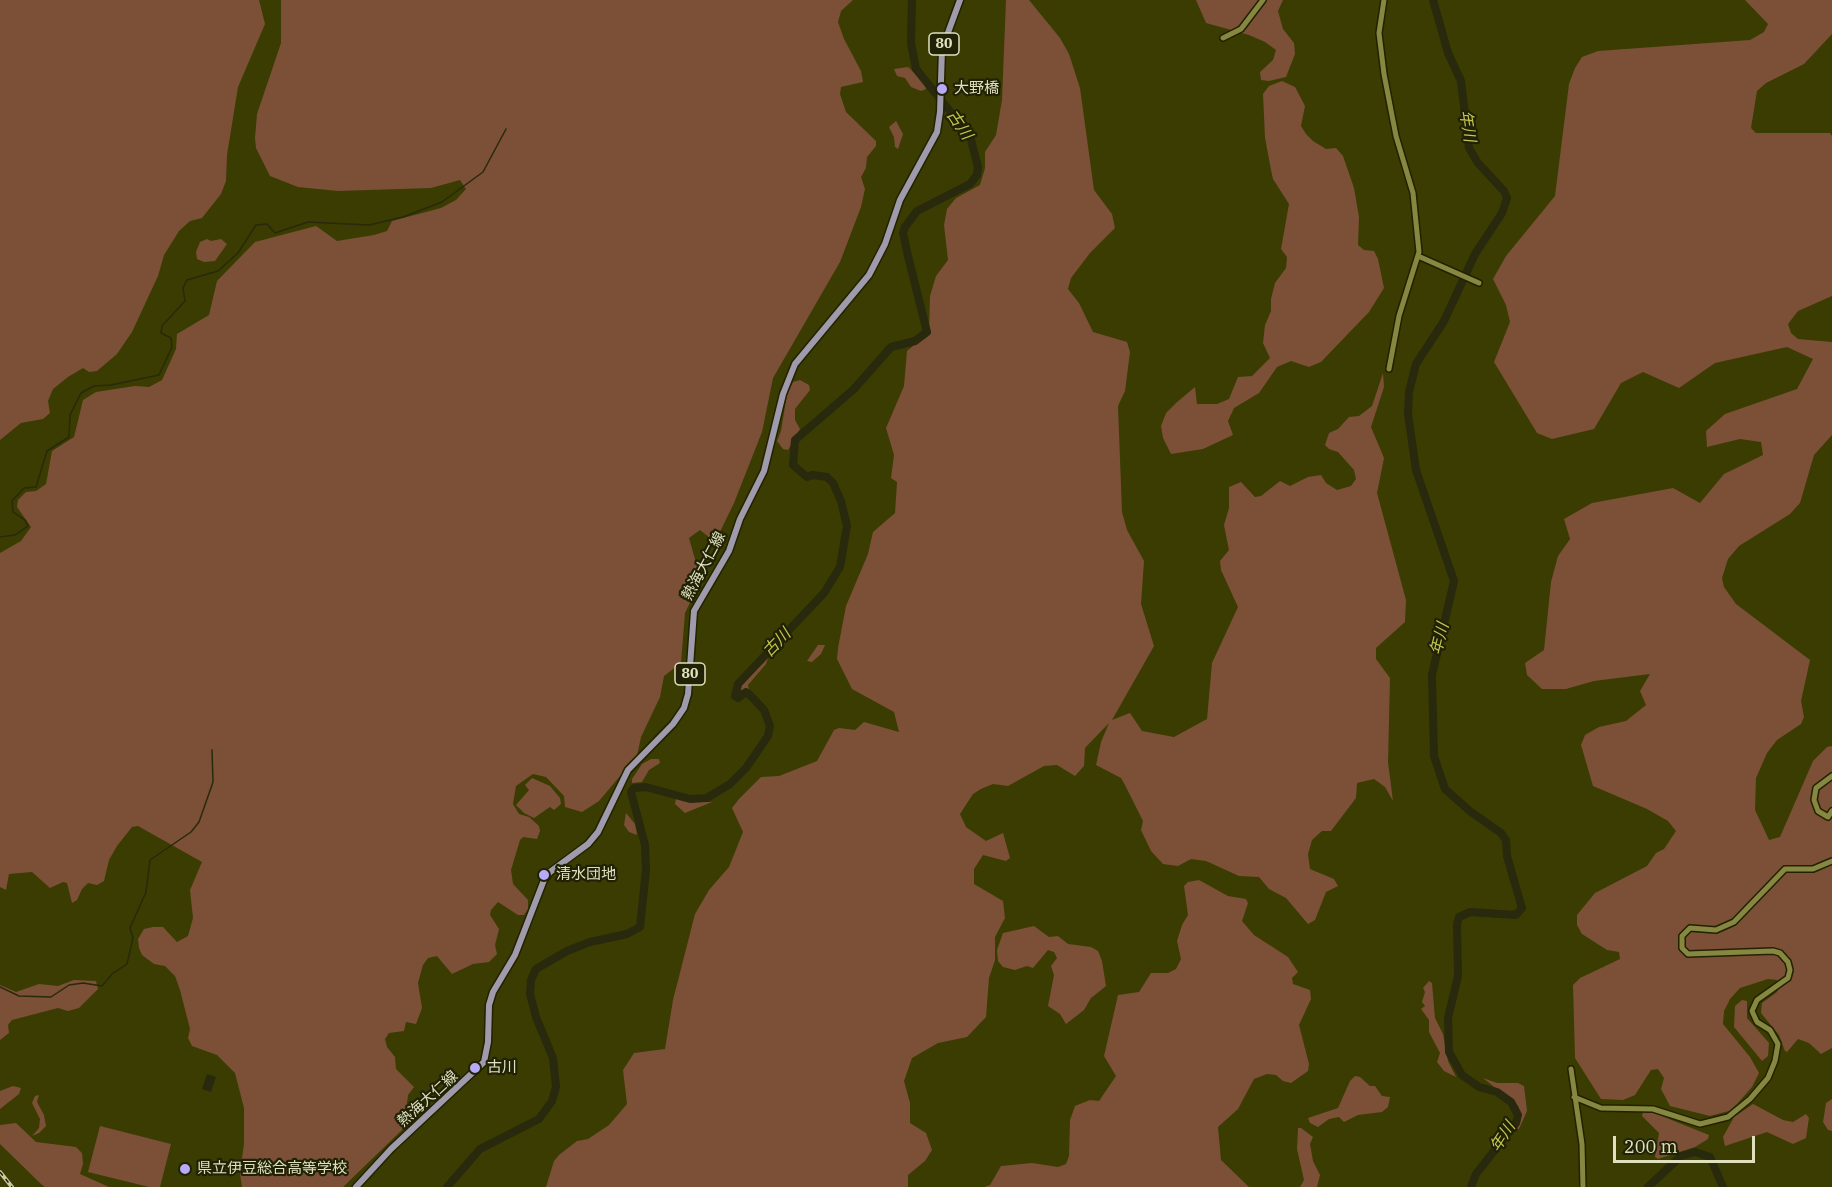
<!DOCTYPE html>
<meta charset="utf-8">
<style>
body{margin:0}
#map{position:relative;width:1832px;height:1187px;overflow:hidden;background:#3b3c01;font-family:"IBM Plex Serif",serif}
canvas{display:block}
.scale{position:absolute;left:1613px;top:1136px;width:142px;height:27px;box-sizing:border-box;border:3px solid #dfe1be;border-top:0;padding-left:8px;font-size:18px;line-height:21px;white-space:nowrap;color:#dfe1be;-webkit-text-stroke:4px #212205;paint-order:stroke}
</style>
<div id="map">
<canvas width="1832" height="1187"></canvas>
<div class="scale">200 m</div>
</div>
<script>
const ctx = document.querySelector('canvas').getContext('2d');
ctx.lineJoin = 'round';
function fillPath(path, color) { ctx.fillStyle = color; ctx.fill(path, 'evenodd'); }
const shape = rows => new Path2D(rows.map(r => 'M' + r).join(''));
function stroke(path, color, width, dash) { ctx.strokeStyle = color; ctx.lineWidth = width; ctx.lineCap = dash ? 'butt' : 'round'; ctx.setLineDash(dash || []); ctx.stroke(path); }
function label(font, color, halo, rows, align = 'center') {
  ctx.font = font + ' "IBM Plex Serif","Noto Sans JP",serif'; ctx.lineWidth = 4.5; ctx.setLineDash([]); ctx.textBaseline = 'middle'; ctx.strokeStyle = halo; ctx.fillStyle = color; for (const [text, x, y, turn = 0] of rows) {
    ctx.save(); ctx.translate(x, y); ctx.rotate((+turn || 0) * Math.PI / 180); ctx.textAlign = isNaN(turn) ? turn : align; if (halo) ctx.strokeText(text, 0, 0); ctx.fillText(text, 0, 0); ctx.restore();
  }
}
const green = shape([
 [0,0,259,0,265,24,238,87,227,155,226,181,221,194,202,218,190,221,179,231,164,255,158,276,132,332,117,354,97,371,89,372,83,368,68,377,53,389,48,401,50,413,43,419,21,423,0,440],
 [281,0,853,0,841,11,838,22,844,39,861,71,863,82,841,87,840,94,846,112,876,141,876,146,867,157,866,168,861,177,865,189,861,207,840,262,773,378,762,432,734,503,715,542,700,530,689,538,701,580,685,613,681,663,664,676,660,697,641,737,637,756,599,801,582,812,565,807,564,796,546,777,533,774,516,786,513,804,519,814,529,817,539,826,540,831,537,839,523,837,520,840,511,870,513,884,528,900,528,909,524,915,518,915,498,902,491,910,490,915,499,929,495,945,497,954,489,962,473,964,452,974,437,956,428,958,423,965,418,983,422,1008,416,1024,406,1022,404,1031,389,1033,385,1039,387,1047,395,1057,396,1069,414,1087,408,1095,404,1128,343,1187,242,1187,240,1174,244,1143,244,1108,235,1073,217,1055,192,1046,188,1038,190,1029,180,990,175,976,165,966,154,964,142,955,139,948,138,939,144,929,153,927,163,927,177,942,188,936,193,918,190,890,202,862,138,826,132,827,117,846,109,860,104,881,97,885,88,883,82,889,77,900,72,903,67,883,63,882,50,888,32,872,9,874,6,890,0,887,0,553,21,541,31,527,17,507,18,500,26,492,36,491,46,484,52,451,74,437,83,400,96,392,135,386,149,387,162,380,176,349,177,334,209,315,217,281,255,242,316,226,337,241,374,235,387,231,392,221,441,208,456,200,466,189,460,180,431,188,338,191,298,187,270,176,256,148,255,138,257,114,281,43],
 [1006,0,1029,0,1060,38,1069,54,1080,88,1094,190,1112,214,1115,228,1090,253,1071,278,1068,289,1079,303,1093,332,1127,342,1130,352,1125,391,1118,406,1122,512,1127,530,1144,561,1141,604,1154,646,1112,720,1130,713,1142,731,1174,737,1207,719,1212,663,1238,607,1221,570,1220,561,1229,550,1224,525,1229,508,1229,487,1241,482,1255,497,1261,496,1280,481,1290,486,1308,477,1321,475,1326,483,1337,490,1351,486,1356,479,1354,470,1338,452,1329,449,1325,445,1329,433,1338,429,1349,417,1359,416,1372,406,1383,373,1384,387,1371,427,1384,458,1377,493,1406,600,1405,622,1376,648,1376,659,1390,678,1388,762,1393,801,1385,787,1374,779,1357,783,1356,798,1331,831,1322,831,1312,840,1308,854,1310,869,1334,879,1338,886,1326,892,1315,920,1308,924,1286,898,1269,889,1259,877,1239,876,1206,861,1191,859,1178,866,1163,864,1151,851,1141,830,1143,821,1125,785,1121,778,1096,765,1101,742,1109,723,1085,748,1084,766,1075,776,1057,765,1044,766,1008,786,993,784,981,789,973,794,960,814,966,827,986,841,1003,833,1010,858,1006,861,983,855,974,869,974,884,1003,901,1005,918,995,937,995,960,989,978,986,1017,967,1037,938,1043,912,1058,904,1081,910,1103,910,1123,926,1133,932,1150,925,1161,908,1175,908,1187,546,1187,554,1161,559,1155,577,1141,588,1139,609,1125,627,1104,623,1070,634,1053,665,1049,673,1000,695,914,709,890,729,867,743,832,732,808,739,799,761,777,779,776,817,761,834,730,839,728,855,730,864,722,899,732,894,712,852,689,837,659,838,648,846,606,868,554,873,532,895,513,897,482,891,478,894,455,886,428,904,386,907,351,929,332,930,296,936,276,948,260,944,225,947,209,956,198,980,185,985,168,985,152,996,135,1002,100],
 [1196,0,1283,0,1278,11,1283,29,1294,43,1295,54,1286,77,1269,81,1261,80,1260,72,1273,60,1276,50,1265,42,1249,35,1206,23],
 [1745,0,1832,0,1832,34,1804,64,1766,83,1757,91,1751,128,1756,133,1830,133,1832,136,1832,296,1798,311,1788,324,1791,333,1798,339,1832,342,1832,435,1814,455,1800,503,1790,514,1739,546,1728,559,1722,578,1724,587,1736,604,1810,660,1801,701,1804,717,1801,724,1777,740,1767,753,1756,778,1755,810,1769,840,1780,837,1813,761,1827,747,1832,746,1832,1048,1821,1054,1809,1043,1798,1039,1787,1052,1785,1051,1779,1035,1761,1013,1762,1003,1777,992,1780,985,1777,980,1768,979,1740,988,1730,999,1724,1011,1723,1024,1750,1057,1759,1073,1752,1087,1737,1104,1729,1111,1710,1116,1670,1106,1661,1089,1664,1078,1658,1069,1651,1070,1635,1095,1623,1100,1601,1099,1575,1058,1573,985,1580,978,1620,959,1619,952,1607,950,1582,934,1577,925,1577,915,1595,893,1647,866,1656,853,1664,849,1676,831,1668,821,1647,809,1593,786,1581,745,1585,735,1599,727,1626,721,1646,705,1640,691,1650,674,1594,681,1566,689,1542,689,1527,675,1525,663,1544,650,1551,582,1558,556,1570,539,1564,519,1592,503,1673,488,1700,503,1724,474,1763,455,1761,442,1740,439,1707,447,1706,431,1725,414,1797,389,1813,359,1787,347,1715,363,1679,388,1643,372,1621,383,1594,429,1552,439,1537,433,1494,362,1510,322,1506,305,1493,279,1506,256,1555,196,1569,84,1575,68,1582,57,1598,51,1750,40,1764,32,1768,24],
 [908,67,924,82,926,89,921,91,911,87,905,78,897,76,894,69],
 [1282,81,1295,87,1305,106,1301,126,1306,134,1313,141,1326,149,1336,148,1343,156,1354,188,1359,217,1358,245,1364,250,1374,251,1378,259,1384,288,1369,312,1321,362,1309,367,1291,361,1277,367,1259,393,1234,408,1228,421,1233,435,1203,449,1171,454,1163,438,1161,426,1166,413,1176,403,1195,387,1197,404,1217,404,1229,399,1238,377,1252,376,1270,358,1263,343,1265,325,1271,311,1271,299,1275,283,1286,268,1287,257,1281,249,1289,204,1273,179,1271,170,1265,138,1263,94,1269,86],
 [896,121,903,134,898,149,895,147,894,137,889,127],
 [207,239,211,241,221,239,227,244,215,261,204,262,197,259,196,252,200,242],
 [800,380,809,385,810,390,795,409,795,420,800,429,788,450,783,449,777,441,781,431,787,394,793,382],
 [818,645,825,645,821,654,812,662,807,661],
 [769,655,766,664,748,685,749,690,741,690,742,683],
 [651,759,659,759,660,763,649,770,642,782,632,783,632,779,642,764],
 [532,778,550,786,560,798,561,804,554,810,550,807,534,818,524,813,516,805,529,790,525,785],
 [676,798,695,802,712,802,685,813,675,804],
 [626,813,635,824,637,835,629,832,624,825],
 [1199,880,1228,896,1246,899,1248,903,1242,921,1254,935,1288,957,1298,972,1292,978,1293,984,1310,990,1311,999,1299,1025,1309,1064,1308,1071,1291,1083,1283,1081,1276,1075,1267,1074,1254,1079,1238,1109,1218,1127,1221,1160,1249,1187,985,1187,990,1185,1001,1166,1032,1163,1058,1167,1066,1164,1069,1156,1070,1120,1075,1106,1090,1100,1099,1101,1116,1076,1104,1056,1118,995,1139,992,1151,973,1168,973,1176,969,1181,959,1177,941,1182,925,1188,915,1184,886,1188,882],
 [1034,926,1049,937,1058,936,1068,944,1091,947,1098,951,1102,961,1106,986,1091,998,1084,1010,1066,1024,1060,1014,1048,1006,1054,975,1051,966,1057,958,1054,952,1048,950,1033,968,1027,966,1015,970,1003,967,998,961,997,950,1003,933],
 [74,980,96,981,98,989,79,1008,68,1011,58,1008,12,1020,8,1025,9,1033,0,1040,0,985,16,992,39,984,58,986],
 [1429,981,1432,983,1435,1018,1443,1034,1448,1061,1456,1077,1444,1071,1437,1062,1440,1053,1429,1032,1429,1020,1421,1009,1425,1006,1422,1002,1425,992,1423,988],
 [1742,1000,1747,1001,1747,1018,1769,1043,1768,1056,1762,1061,1734,1027,1735,1006],
 [1355,1076,1360,1077,1370,1086,1375,1086,1382,1096,1390,1097,1388,1107,1382,1112,1358,1115,1344,1122,1339,1117,1329,1119,1318,1127,1310,1123,1308,1118,1338,1108,1350,1081],
 [1483,1078,1497,1083,1518,1083,1524,1086,1527,1111,1519,1129,1514,1130,1520,1114,1518,1106],
 [13,1086,21,1088,19,1094,0,1109,0,1091],
 [39,1095,37,1102,44,1115,46,1126,39,1133,32,1136,39,1128,40,1119,32,1103,35,1096],
 [1832,1099,1832,1131,1828,1130,1823,1122,1826,1103],
 [1753,1104,1783,1120,1793,1122,1806,1114,1809,1118,1806,1138,1793,1144,1767,1132,1725,1146,1723,1137,1734,1117],
 [1649,1111,1709,1135,1708,1139,1695,1147,1658,1159,1655,1157,1659,1133,1642,1116,1643,1112],
 [16,1123,36,1142,76,1147,82,1153,83,1164,80,1174,109,1187,45,1187,41,1184,0,1144,0,1125],
 [100,1126,171,1144,160,1187,149,1187,88,1172],
 [1298,1128,1301,1128,1313,1137,1310,1144,1313,1161,1320,1175,1317,1187,1300,1187,1304,1180,1297,1149]
]);
const water = shape([
 [207,1074,216,1077,211,1092,202,1089]
]);
const stream = shape([
 [0,537,15,535,28,526,25,520,13,512,12,501,24,488,36,487,47,451,69,437,70,415,81,393,94,386,111,385,159,375,172,347,171,338,161,333,162,326,185,301,183,288,187,280,218,271,238,253,256,225,267,224,275,233,308,222,369,225,403,217,442,202,483,172,506,129],
 [0,987,19,996,51,997,69,985,83,983,102,986,112,974,127,964,133,938,130,928,146,892,150,860,191,832,199,822,213,782,212,750]
]);
const river = shape([
 [1433,0,1448,53,1461,81,1469,148,1478,163,1504,191,1507,198,1502,213,1475,254,1444,321,1416,364,1409,392,1408,414,1416,470,1454,581,1432,675,1434,756,1445,789,1471,812,1501,833,1506,840,1507,856,1522,908,1516,915,1470,912,1459,917,1457,924,1458,976,1448,1018,1449,1052,1462,1075,1479,1087,1497,1092,1511,1102,1518,1115,1516,1123,1476,1174,1471,1187],
 [447,1187,480,1149,539,1119,552,1101,556,1087,553,1058,536,1017,530,994,531,980,536,969,567,951,590,942,627,934,640,927,646,870,645,845,631,792,634,788,646,787,690,799,707,798,730,784,746,768,768,736,770,726,764,710,749,694,746,692,738,698,735,696,738,684,824,593,840,567,847,526,841,501,833,483,827,477,812,475,807,477,793,465,795,440,854,389,891,347,915,341,927,332,908,256,903,233,905,227,917,211,970,184,977,175,978,167,970,136,916,69,911,43,912,0],
 [1648,1187,1681,1156,1695,1152,1710,1157,1723,1187]
]);
const minor = shape([
 [1384,0,1379,33,1384,74,1396,136,1413,193,1419,252,1399,316,1389,369],
 [1223,38,1241,29,1263,0],
 [1418,256,1479,283],
 [1832,776,1816,788,1814,800,1818,811,1828,817,1832,811],
 [1571,1069,1582,1144,1583,1187],
 [1574,1097,1601,1108,1653,1109,1700,1124,1728,1117,1750,1099,1768,1078,1775,1061,1778,1044,1770,1030,1757,1022,1752,1011,1757,1000,1788,978,1790,970,1788,962,1780,953,1773,951,1688,954,1682,948,1682,936,1690,928,1716,930,1734,922,1785,869,1813,869,1832,861]
]);
const major = shape([
 [356,1187,391,1149,484,1062,488,1042,489,1005,493,992,515,955,544,880,550,872,588,844,598,832,628,770,673,724,684,708,688,694,694,611,729,551,740,519,764,471,783,394,795,364,869,275,885,244,900,200,937,132,940,112,942,49,960,0]
]);
const rail = shape([
 [0,1172,12,1187]
]);
const markers = [
 [942,89,6,"#b7abf8"],
 [544,875,6,"#b7abf8"],
 [475,1068,6,"#b7abf8"],
 [185,1169,6,"#b7abf8"]
];
const shields = [
 [944,44,30],
 [690,674,30]
];
const shieldNames = [
 ["80",944,44],
 ["80",690,674]
];
const poiNames = [
 ["大野橋",954,89],
 ["清水団地",556,875],
 ["古川",487,1068],
 ["県立伊豆総合高等学校",197,1169]
];
const streetNames = [
 ["熱海大仁線",704,566,-62],
 ["熱海大仁線",428,1099,-42]
];
const waterNames = [
 ["古川",959,125,56],
 ["年川",1467,126,81],
 ["年川",1440,639,-76],
 ["古川",777,643,-46],
 ["年川",1503,1137,-57]
];
fillPath(green, '#7b5037');
fillPath(water, '#28290d');
stroke(stream, '#28290d', 1.5);
stroke(river, '#28290d', 8);
stroke(minor, '#220', 8);
stroke(major, '#220', 9);
stroke(minor, '#868842', 5);
stroke(major, '#a09bac', 6);
stroke(rail, '#c9cba5', 4);
stroke(rail, '#212205', 1.5, [4.5]);
for (const [x, y, r, color] of markers) { const dot = new Path2D(); dot.arc(x, y, r, 0, 2 * Math.PI); ctx.fillStyle = color; ctx.fill(dot); stroke(dot, '#212205', 2); }
for (const [x, y, w] of shields) { const box = new Path2D(); box.roundRect(x - w / 2, y - 11, w, 22, 4.5); ctx.fillStyle = '#212205'; ctx.fill(box); stroke(box, '#dfe1be', 1.5); }
label('bold 14px', '#dfe1be', null, shieldNames);
label('15px', '#dfe1be', '#212205', poiNames, 'left');
label('15px', '#dfe1be', '#212205', streetNames);
label('italic 16px', '#c3c64e', '#212205', waterNames);
</script>
